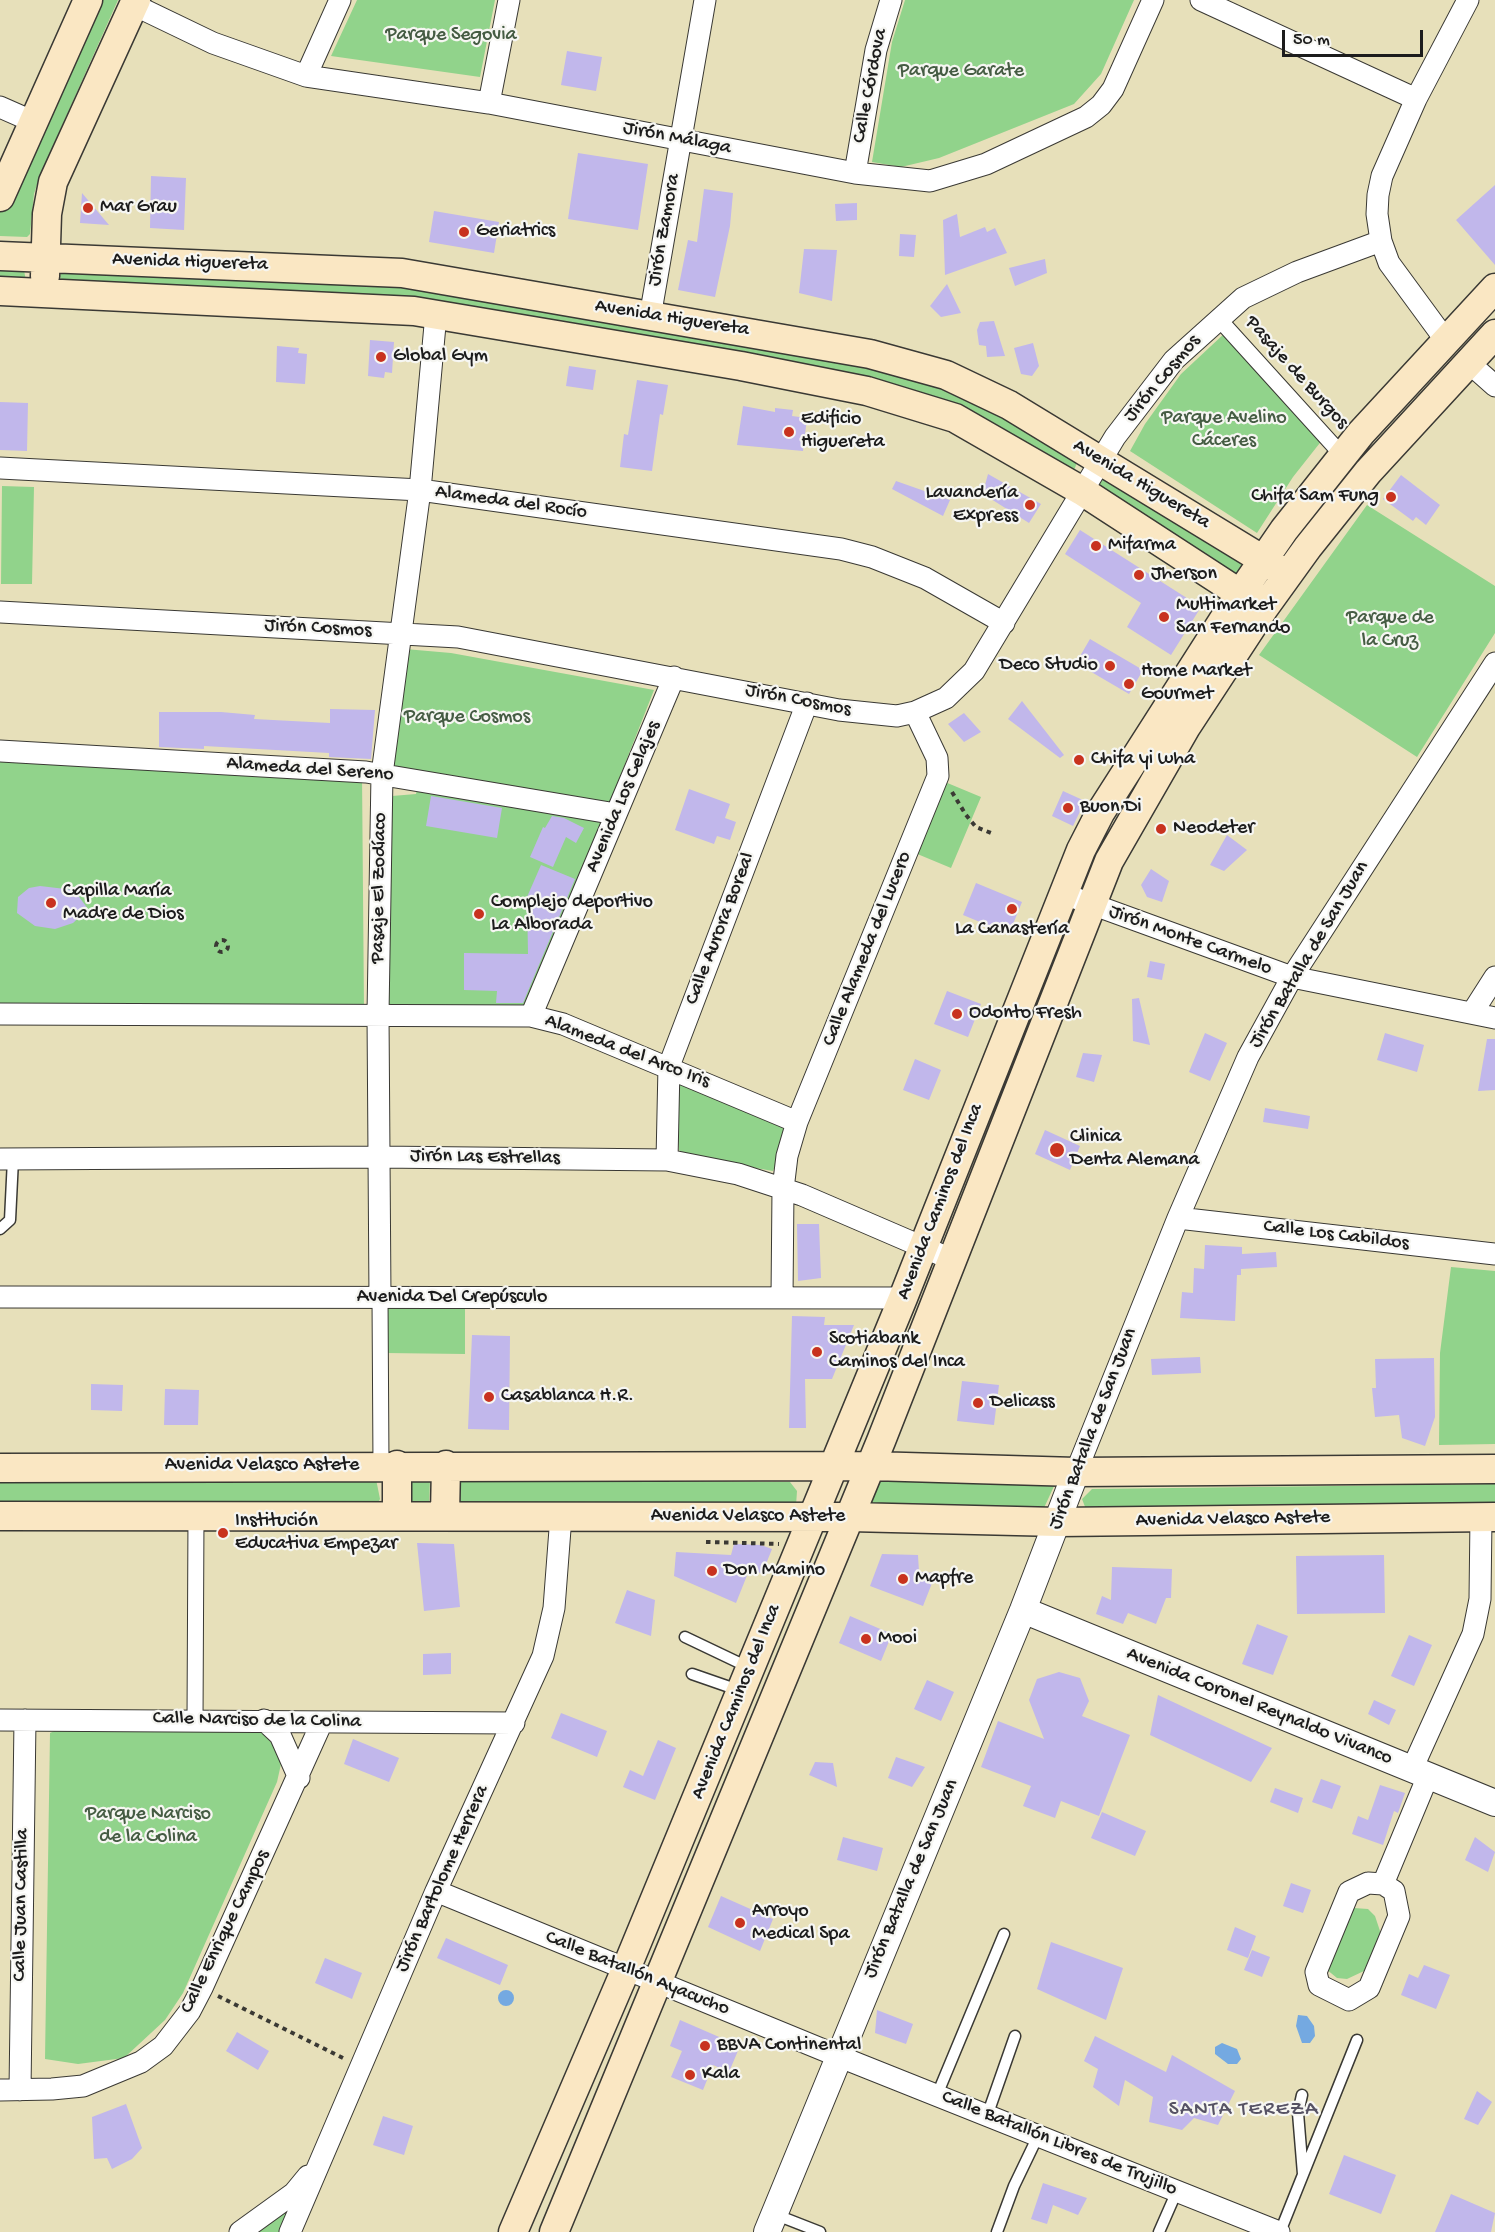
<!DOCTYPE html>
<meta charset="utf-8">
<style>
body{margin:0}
#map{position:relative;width:1495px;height:2232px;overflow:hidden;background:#e7e0ba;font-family:"Gochi Hand",sans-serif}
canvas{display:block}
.scale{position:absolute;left:1282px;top:30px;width:141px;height:27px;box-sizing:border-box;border:3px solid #1c1c1c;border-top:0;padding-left:8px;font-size:18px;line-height:21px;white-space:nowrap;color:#1c1c1c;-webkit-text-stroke:4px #f6f6f2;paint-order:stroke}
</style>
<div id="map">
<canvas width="1495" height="2232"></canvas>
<div class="scale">50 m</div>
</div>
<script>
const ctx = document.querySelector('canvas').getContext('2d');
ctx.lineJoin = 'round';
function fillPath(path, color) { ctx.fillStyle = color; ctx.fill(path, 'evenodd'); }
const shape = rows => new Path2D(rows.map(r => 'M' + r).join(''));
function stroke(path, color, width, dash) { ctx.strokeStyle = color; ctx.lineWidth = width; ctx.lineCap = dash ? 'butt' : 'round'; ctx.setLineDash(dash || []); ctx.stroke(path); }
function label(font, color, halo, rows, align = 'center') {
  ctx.font = font + ' "Gochi Hand",sans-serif'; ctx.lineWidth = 4.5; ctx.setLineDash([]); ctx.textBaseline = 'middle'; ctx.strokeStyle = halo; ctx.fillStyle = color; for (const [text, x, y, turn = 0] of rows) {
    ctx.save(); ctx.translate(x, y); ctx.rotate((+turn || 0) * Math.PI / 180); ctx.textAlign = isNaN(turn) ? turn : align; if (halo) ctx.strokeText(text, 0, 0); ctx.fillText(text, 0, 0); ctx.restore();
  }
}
const green = shape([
 [95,0,118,0,40,175,34,194,30,234,27,237,0,236,0,212],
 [357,0,495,0,480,77,331,56],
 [905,0,1134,0,1101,74,1074,104,939,158,901,167,872,162,892,42],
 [63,267,350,277,940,378,1078,460,1073,473,833,377,61,281,60,276],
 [0,268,24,270,26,281,0,285],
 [1226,332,1323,439,1293,477,1257,533,1130,451,1145,424,1181,374],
 [1104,478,1244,563,1235,576,1100,492,1099,484],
 [2,486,34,487,32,584,1,584],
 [1367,505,1495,586,1495,633,1417,757,1259,655],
 [405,649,451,653,654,690,610,802,392,769],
 [0,759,362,775,364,1010,0,1008],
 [945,782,981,797,951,868,915,853],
 [418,785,606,818,529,1007,387,1006,392,796,416,794],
 [673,1074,792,1124,773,1171,687,1156,679,1150],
 [1451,1267,1495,1271,1495,1444,1439,1445,1440,1353],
 [386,1301,465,1302,465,1354,386,1353],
 [403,1478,430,1479,429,1507,412,1511],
 [376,1479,380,1499,376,1506,0,1508,0,1481],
 [455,1481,790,1482,797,1491,796,1506,455,1508],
 [880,1481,1055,1484,1043,1510,870,1507],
 [1495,1484,1495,1510,1087,1512,1082,1499,1092,1489],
 [67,1725,252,1727,263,1733,274,1746,281,1764,277,1782,183,1993,165,2020,124,2058,78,2064,45,2059,50,1733],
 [1354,1908,1368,1909,1375,1916,1381,1934,1364,1971,1347,1979,1337,1978,1326,1969,1347,1911],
 [293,2206,282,2232,256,2232]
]);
const water = shape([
 '498 1998a8 8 0 1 1 16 0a8 8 0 1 1-16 0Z',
 [1298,2015,1307,2016,1314,2026,1315,2036,1310,2043,1302,2043,1296,2026],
 [1222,2043,1237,2049,1241,2059,1237,2064,1228,2064,1215,2054,1215,2047]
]);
const building = shape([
 [567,51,602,57,596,91,561,85],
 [578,153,648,164,638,230,568,219],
 [151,176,186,178,184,230,150,228],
 [1495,185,1495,265,1456,220],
 [704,189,733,193,730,226,715,297,678,290,688,240,697,242],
 [82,193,109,225,80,223],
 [857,203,857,220,836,221,835,204],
 [434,211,499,222,494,253,429,242],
 [957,214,960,237,985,227,987,232,995,228,1007,253,945,275,943,220],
 [900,234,916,235,914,257,899,256],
 [804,249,837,250,832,301,799,293],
 [1045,259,1047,273,1015,286,1009,268],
 [947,284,961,313,941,317,930,306],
 [994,321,1005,356,987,357,986,346,979,345,977,330,980,322],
 [370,340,394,342,392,373,385,372,384,378,368,376],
 [1033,343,1039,366,1032,376,1021,374,1014,348],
 [277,346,299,348,298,353,307,354,305,384,276,382],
 [569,366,596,370,593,390,566,386],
 [637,380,668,385,663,415,660,414,652,471,620,467,624,434,628,435],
 [0,402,28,403,27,451,0,450],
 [743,406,775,412,775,408,793,410,792,416,807,418,803,451,737,445],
 [988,474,1041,504,1029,523,991,499,982,496],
 [1401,475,1440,505,1426,525,1416,517,1413,521,1383,499],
 [896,481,950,500,943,516,892,489],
 [1080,530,1201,607,1171,655,1127,627,1141,603,1065,554],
 [1090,639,1143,670,1129,694,1076,663],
 [1022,701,1064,755,1060,758,1008,719],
 [330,709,375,710,371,759,329,757,329,753,204,746,204,749,159,747,159,712,221,712,255,715,254,719,330,723],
 [964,713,981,732,964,742,948,724],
 [689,789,730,804,725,818,736,822,730,840,717,836,714,844,675,830],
 [1063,791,1085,801,1073,826,1052,816],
 [431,796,502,808,497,838,426,826],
 [552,816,564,818,584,828,576,843,566,837,553,867,530,857,543,827,545,828],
 [1227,835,1247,850,1224,871,1210,865],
 [541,865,575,879,523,1003,496,1003,497,991,464,990,464,953,528,954,527,897],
 [1151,869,1169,881,1162,902,1147,897,1141,885],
 [976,883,1022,902,1009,934,963,915],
 [40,886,74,890,88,909,73,923,55,929,35,926,17,913,18,897,29,888],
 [1150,961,1165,964,1162,980,1147,977],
 [947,991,981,1004,968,1037,934,1024],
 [1139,998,1150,1045,1133,1041,1132,999],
 [1205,1033,1227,1043,1210,1081,1189,1072],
 [1385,1033,1424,1045,1417,1072,1377,1060],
 [1487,1039,1495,1039,1495,1090,1478,1091],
 [1083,1053,1102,1055,1094,1082,1076,1077],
 [915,1059,941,1070,929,1100,903,1090],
 [1265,1108,1310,1116,1308,1129,1263,1122],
 [1045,1130,1080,1146,1070,1170,1035,1154],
 [797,1224,819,1224,821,1278,798,1281],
 [1205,1245,1242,1247,1242,1254,1276,1252,1277,1267,1241,1269,1241,1275,1237,1275,1235,1321,1180,1318,1182,1292,1193,1293,1194,1268,1204,1269],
 [792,1316,825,1317,824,1325,854,1325,832,1379,805,1379,806,1428,789,1428],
 [472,1335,510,1336,509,1430,468,1429],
 [1200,1357,1201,1373,1152,1375,1151,1359],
 [1434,1358,1435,1417,1425,1446,1402,1438,1399,1415,1375,1417,1372,1388,1376,1388,1375,1359],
 [962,1381,999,1385,994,1425,957,1421],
 [91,1384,123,1385,122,1411,91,1410],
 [165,1389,199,1390,198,1425,164,1425],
 [417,1543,454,1544,460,1607,424,1611],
 [734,1544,761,1545,772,1549,762,1574,750,1568,736,1603,674,1576,676,1552,731,1555],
 [882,1554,918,1555,919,1572,936,1573,923,1606,870,1586],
 [1384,1555,1385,1613,1297,1614,1296,1556],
 [1112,1567,1172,1569,1171,1598,1166,1598,1156,1624,1128,1613,1123,1624,1096,1614,1102,1596,1111,1600],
 [627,1590,655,1600,651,1636,615,1623],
 [850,1616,892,1634,881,1661,839,1643],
 [1257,1624,1288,1636,1273,1675,1242,1664],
 [1409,1635,1432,1645,1414,1686,1391,1676],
 [451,1653,451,1674,423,1675,423,1654],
 [1059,1672,1080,1678,1089,1701,1082,1716,1130,1735,1099,1816,1061,1801,1055,1818,1023,1806,1031,1786,981,1767,998,1721,1044,1739,1029,1700,1037,1679],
 [927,1680,954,1692,941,1721,914,1709],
 [1158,1695,1272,1748,1251,1782,1150,1735],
 [1374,1700,1396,1710,1389,1725,1368,1714],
 [561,1713,607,1731,597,1757,551,1738],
 [353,1739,399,1758,389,1782,344,1764],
 [658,1740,676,1748,655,1800,623,1787,630,1770,643,1776],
 [896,1757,925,1767,912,1787,888,1778],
 [815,1762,833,1763,837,1787,809,1775],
 [1321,1779,1341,1786,1332,1809,1312,1802],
 [1380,1785,1405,1793,1398,1813,1394,1811,1383,1845,1352,1834,1358,1816,1368,1820],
 [1275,1788,1303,1798,1298,1813,1270,1802],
 [1102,1812,1146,1831,1135,1856,1091,1838],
 [843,1837,883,1848,877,1871,837,1860],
 [1475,1837,1495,1852,1488,1872,1465,1860],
 [1291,1883,1311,1890,1303,1913,1283,1906],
 [721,1896,773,1919,760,1951,708,1927],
 [1235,1927,1256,1936,1248,1958,1227,1950],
 [446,1938,508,1965,500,1985,437,1958],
 [1051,1942,1123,1968,1106,2020,1037,1989],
 [1252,1950,1270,1957,1262,1977,1244,1970],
 [325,1958,362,1973,352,1999,315,1983],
 [1424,1965,1450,1975,1436,2009,1401,1995,1409,1974,1418,1978],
 [877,2010,913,2024,906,2044,875,2033],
 [680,2020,740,2046,729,2072,713,2065,703,2090,671,2077,682,2051,670,2046],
 [237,2032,269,2051,258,2070,226,2051],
 [1095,2036,1166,2072,1172,2055,1235,2091,1218,2125,1194,2118,1182,2130,1149,2122,1153,2097,1125,2080,1119,2106,1093,2087,1098,2069,1084,2061],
 [1477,2091,1492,2102,1478,2125,1464,2119],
 [126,2104,142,2148,132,2159,112,2169,107,2158,94,2159,92,2117],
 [383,2116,413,2126,404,2155,373,2145],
 [1344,2155,1396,2175,1381,2214,1329,2194],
 [1043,2183,1087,2198,1078,2215,1053,2205,1047,2224,1031,2219],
 [1451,2194,1495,2213,1491,2232,1435,2232]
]);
const path = shape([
 [952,792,966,815,976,827,991,833],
 '216 946a6 6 0 1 1 12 0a6 6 0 1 1-12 0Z',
 [706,1542,779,1544],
 [218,1996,343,2058]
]);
const service = shape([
 [0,1229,10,1220,13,1159],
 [685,1637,750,1668],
 [692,1674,741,1691],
 [937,2095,1004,1934],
 [1302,2095,1298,2113,1303,2174],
 [987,2116,1015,2036],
 [774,2214,820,2232],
 [997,2232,1014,2186,1038,2136],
 [1159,2232,1177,2191],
 [1280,2232,1357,2040]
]);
const pedestrian = shape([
 [1218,318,1343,456],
 [380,1298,381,1466],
 [195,1720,196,1516]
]);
const minor = shape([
 [1201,0,1416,99],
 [134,5,213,43,306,76,489,103,855,173,930,181,986,164,1086,117,1101,105,1113,89,1153,0],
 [306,76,340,0],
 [489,103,509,0],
 [0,107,34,122],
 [855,173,876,50,891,0],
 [650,317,705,0],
 [1447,342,1389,263,1381,241,1377,214,1378,195,1382,176,1416,99,1468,0],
 [1468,362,1495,386],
 [0,468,420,490,841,549,872,557,925,578,1004,623],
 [0,612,458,637,839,710,897,716,915,712,946,698,974,671,1115,437,1174,360,1243,298,1297,272,1381,241],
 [0,751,366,772,616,814],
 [1064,894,1292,977,1495,1018],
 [1472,1013,1495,977],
 [0,1014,531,1016,563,1024,797,1122],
 [531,1016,674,677],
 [0,1159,378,1157,667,1160,738,1174,802,1195,953,1260],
 [667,1160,669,1066,807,703],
 [1178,1218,1495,1254],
 [0,1297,903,1298],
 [380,1298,378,1014,382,774,420,490,436,314],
 [782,1298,783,1189,787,1156,797,1122,938,776,937,758,915,712],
 [1076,1472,1178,1218,1248,1057,1292,977,1495,663],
 [0,1720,514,1723],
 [264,1720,280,1735,299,1778],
 [1412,1769,1473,1634,1480,1599,1481,1517],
 [1368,1883,1383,1884,1394,1891,1399,1916,1369,1988,1349,2000,1319,1985,1316,1972,1349,1892,1368,1883],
 [1383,1884,1428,1776],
 [436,1891,838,2056,1279,2232],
 [0,2090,52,2089,83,2086,141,2062,163,2046,190,2011,202,1988,322,1722],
 [20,2090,25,1720],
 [240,2232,294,2193,308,2176],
 [290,2232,436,1891,543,1656,554,1608,561,1516]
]);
const tertiary = shape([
 [1023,1610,1495,1803],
 [767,2232,1023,1610,1076,1472]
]);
const secondary = shape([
 [0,197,88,0],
 [0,256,402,273,870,354,946,375,1009,405,1278,569],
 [45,276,47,214,53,182,136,0],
 [0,291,414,311,741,366,867,391,955,418,1082,491,1256,604],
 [0,1468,871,1466,1076,1472,1495,1469],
 [397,1515,397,1465],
 [445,1515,446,1465],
 [0,1516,850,1517,1058,1522,1495,1517],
 [513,2232,626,1969,903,1298,1081,850,1100,813,1240,594,1284,530,1361,433,1495,288],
 [554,2232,881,1441,1109,861,1186,727,1264,608,1308,547,1368,472,1495,334]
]);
const markers = [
 [88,208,6,"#c8321e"],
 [464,232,6,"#c8321e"],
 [381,357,6,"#c8321e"],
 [789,432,6,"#c8321e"],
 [1391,497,6,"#c8321e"],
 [1030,505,6,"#c8321e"],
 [1096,546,6,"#c8321e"],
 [1139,575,6,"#c8321e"],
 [1164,617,6,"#c8321e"],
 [1110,666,6,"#c8321e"],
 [1129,684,6,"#c8321e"],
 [1079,760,6,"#c8321e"],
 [1068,808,6,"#c8321e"],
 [1161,829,6,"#c8321e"],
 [51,903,6,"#c8321e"],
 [1012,909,6,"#c8321e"],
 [479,914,6,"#c8321e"],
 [957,1014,6,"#c8321e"],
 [1057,1150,8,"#c8321e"],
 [817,1352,6,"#c8321e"],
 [489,1397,6,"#c8321e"],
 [978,1403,6,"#c8321e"],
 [223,1533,6,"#c8321e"],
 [712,1571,6,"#c8321e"],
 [903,1579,6,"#c8321e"],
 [866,1639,6,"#c8321e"],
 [740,1923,6,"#c8321e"],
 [705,2046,6,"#c8321e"],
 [690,2075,6,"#c8321e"]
];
const parkNames = [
 ["Parque Segovia",451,36],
 ["Parque Garate",961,72],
 ["Parque Avelino",1224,419],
 ["Cáceres",1224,442],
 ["Parque de",1390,619],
 ["la Cruz",1390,642],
 ["Parque Cosmos",467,718],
 ["Parque Narciso",148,1815],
 ["de la Colina",148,1838]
];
const streetNames = [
 ["Calle Córdova",871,86,-79],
 ["Jirón Málaga",677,139,11],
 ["Jirón Zamora",665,230,-80],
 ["Avenida Higuereta",190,263,2],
 ["Avenida Higuereta",672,319,9],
 ["Pasaje de Burgos",1296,373,48],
 ["Jirón Cosmos",1163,379,-50],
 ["Avenida Higuereta",1141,485,31],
 ["Alameda del Rocío",511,503,8],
 ["Jirón Cosmos",318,629,3],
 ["Jirón Cosmos",798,701,11],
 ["Alameda del Sereno",310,770,4],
 ["Avenida Los Celajes",624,797,-67],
 ["Pasaje El Zodíaco",380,888,-89],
 ["Calle Aurora Boreal",721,929,-69],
 ["Jirón Monte Carmelo",1190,941,20],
 ["Calle Alameda del Lucero",868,949,-68],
 ["Jirón Batalla de San Juan",1310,955,-59],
 ["Alameda del Arco Iris",627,1052,21],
 ["Jirón Las Estrellas",485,1158,1],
 ["Avenida Caminos del Inca",941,1202,-69],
 ["Calle Los Cabildos",1336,1236,7],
 ["Avenida Del Crepúsculo",452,1298],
 ["Jirón Batalla de San Juan",1094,1429,-69],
 ["Avenida Velasco Astete",262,1466],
 ["Avenida Velasco Astete",748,1517],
 ["Avenida Velasco Astete",1233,1520,-1],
 ["Avenida Caminos del Inca",737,1702,-68],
 ["Avenida Coronel Reynaldo Vivanco",1259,1707,22],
 ["Calle Narciso de la Colina",257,1721,1],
 ["Jirón Bartolome Herrera",443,1879,-66],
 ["Jirón Batalla de San Juan",912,1879,-67],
 ["Calle Juan Castilla",22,1905,-89],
 ["Calle Enrique Campos",226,1932,-64],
 ["Calle Batallón Ayacucho",637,1974,22],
 ["Calle Batallón Libres de Trujillo",1059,2144,22]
];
const poiNames = [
 ["Mar Grau",100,208],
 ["Geriatrics",476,232],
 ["Global Gym",393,357],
 ["Edificio",801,420],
 ["Higuereta",801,443],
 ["Lavandería",1018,494,"right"],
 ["Express",1018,517,"right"],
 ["Chifa Sam Fung",1379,497,"right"],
 ["Mifarma",1108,546],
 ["Jherson",1151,575],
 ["Multimarket",1176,606],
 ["San Fernando",1176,629],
 ["Deco Studio",1098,666,"right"],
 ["Home Market",1141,672],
 ["Gourmet",1141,695],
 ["Chifa yi wha",1091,760],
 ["Buon Di",1080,808],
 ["Neodeter",1173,829],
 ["Capilla María",63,892],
 ["Madre de Dios",63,915],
 ["Complejo deportivo",491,903],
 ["La Alborada",491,926],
 ["La Canastería",1012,930,"center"],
 ["Odonto Fresh",969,1014],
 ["Clinica",1070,1138],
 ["Denta Alemana",1070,1161],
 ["Scotiabank",829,1340],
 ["Caminos del Inca",829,1363],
 ["Casablanca H.R.",501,1397],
 ["Delicass",990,1403],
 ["Institución",235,1522],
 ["Educativa Empezar",235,1545],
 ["Don Mamino",724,1571],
 ["Mapfre",915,1579],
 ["Mooi",878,1639],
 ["Arroyo",752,1912],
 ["Medical Spa",752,1935],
 ["BBVA Continental",717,2046],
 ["Kala",702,2075]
];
const neighbourhoodNames = [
 ["SANTA TEREZA",1244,2111]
];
fillPath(green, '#91d38b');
fillPath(water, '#74a9e1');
fillPath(building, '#c1b7eb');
stroke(service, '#3a3934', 13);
stroke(pedestrian, '#3a3934', 17);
stroke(minor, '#3a3934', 23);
stroke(tertiary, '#3a3934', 28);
stroke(secondary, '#3a3934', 31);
stroke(path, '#3a3934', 4, [4.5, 4.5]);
stroke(service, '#fff', 10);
stroke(pedestrian, '#fff', 15);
stroke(minor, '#fff', 21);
stroke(tertiary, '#fff', 26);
stroke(secondary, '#fae7c3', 28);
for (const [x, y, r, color] of markers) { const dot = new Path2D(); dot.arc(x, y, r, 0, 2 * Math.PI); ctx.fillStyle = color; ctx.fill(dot); stroke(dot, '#f6f6f2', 2); }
label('20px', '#455c43', '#f6f6f2', parkNames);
label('20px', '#1c1c1c', '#f6f6f2', streetNames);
label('20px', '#1c1c1c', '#f6f6f2', poiNames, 'left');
ctx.letterSpacing = '1.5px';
label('21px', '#565264', '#f6f6f2', neighbourhoodNames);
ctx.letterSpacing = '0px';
</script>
